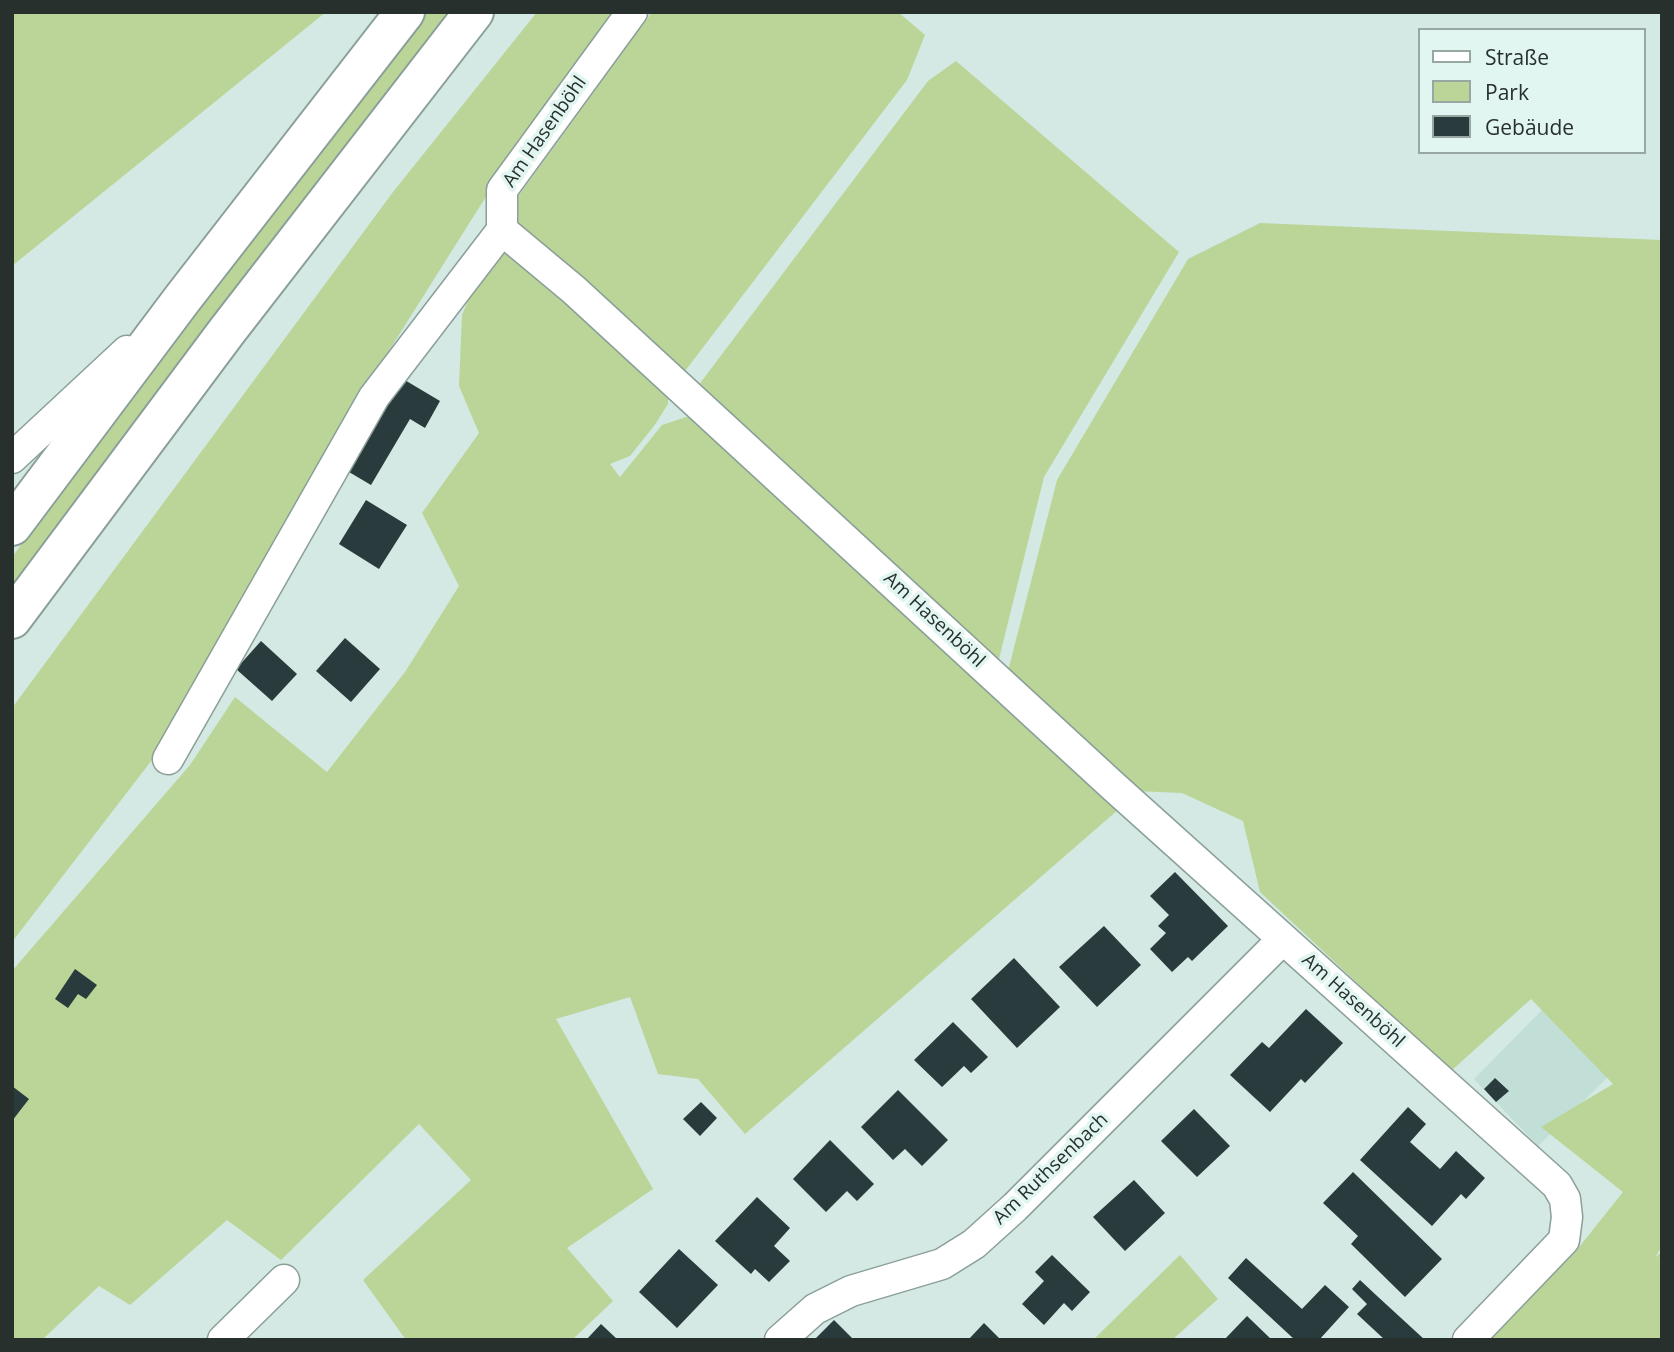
<!DOCTYPE html>
<meta charset="utf-8">
<style>
body{margin:0}
#map{position:relative;width:1674px;height:1352px;overflow:hidden;background:#d4e9e3;font-family:"Open Sans",sans-serif}
canvas{display:block}
.frame{position:absolute;inset:0;border:14px solid #28302e;pointer-events:none}
.legend{position:absolute;left:1418px;top:28px;width:228px;height:126px;box-sizing:border-box;background:#e1f6f0;border:2px solid #97a7a2;margin:0;padding:9px 12px;list-style:none;font-size:21px;color:#28302e}
.legend li{display:flex;align-items:center;gap:14px;height:35px}
.legend b{width:35px;border:2px solid #97a7a2}
</style>
<div id="map">
<canvas width="1674" height="1352"></canvas>
<div class="frame"></div>
<ul class="legend">
<li><b style="height:9px;background:#fff"></b>Straße</li>
<li><b style="height:19px;background:#bad597"></b>Park</li>
<li><b style="height:19px;background:#293b3c"></b>Gebäude</li>
</ul>
</div>
<script>
const ctx = document.querySelector('canvas').getContext('2d');
ctx.lineJoin = 'round';
function fillPath(path, color) { ctx.fillStyle = color; ctx.fill(path, 'evenodd'); }
const shape = rows => new Path2D(rows.map(r => 'M' + r).join(''));
function stroke(path, color, width, dash) { ctx.strokeStyle = color; ctx.lineWidth = width; ctx.lineCap = dash ? 'butt' : 'round'; ctx.setLineDash(dash || []); ctx.stroke(path); }
function label(font, color, halo, rows, align = 'center') {
  ctx.font = font + ' "Open Sans",sans-serif'; ctx.lineWidth = 7; ctx.setLineDash([]); ctx.textBaseline = 'middle'; ctx.strokeStyle = halo; ctx.fillStyle = color; for (const [text, x, y, turn = 0] of rows) {
    ctx.save(); ctx.translate(x, y); ctx.rotate((+turn || 0) * Math.PI / 180); ctx.textAlign = isNaN(turn) ? turn : align; if (halo) ctx.strokeText(text, 0, 0); ctx.fillText(text, 0, 0); ctx.restore();
  }
}
const built = shape([
 [1549,1003,1614,1071,1538,1146,1474,1079]
]);
const green = shape([
 [12,12,326,12,12,266],
 [427,12,451,12,12,588,12,557,198,309],
 [537,12,620,12,494,184,356,403,155,756,12,942,12,708,393,192],
 [652,12,898,12,925,35,907,80,682,375,519,229,517,198],
 [956,61,1179,252,1044,477,998,663,698,386,928,81],
 [1260,223,1662,240,1662,1246,1655,1258,1662,1251,1662,1340,1488,1340,1576,1251,1623,1192,1541,1127,1613,1084,1531,999,1451,1071,1260,892,1243,821,1182,793,1135,791,1007,675,1057,480,1188,259],
 [501,248,668,386,668,404,654,426,630,456,610,464,620,477,662,425,695,414,1119,809,745,1134,698,1079,658,1074,630,997,556,1019,653,1189,567,1248,613,1301,572,1340,406,1340,363,1280,471,1180,419,1124,281,1260,227,1220,130,1305,99,1286,42,1340,12,1340,12,971,190,765,235,697,327,772,405,672,459,586,422,513,479,433,459,386,462,315,481,270],
 [1180,1255,1218,1299,1172,1340,1093,1340]
]);
const building = shape([
 [403,379,440,401,425,428,410,419,371,485,349,472],
 [366,500,407,525,379,569,339,544],
 [345,638,380,669,351,702,316,671],
 [261,641,297,674,272,701,236,669],
 [1175,872,1228,926,1192,961,1188,957,1172,972,1150,949,1166,933,1158,926,1169,915,1150,896],
 [1104,926,1141,965,1097,1007,1059,967],
 [1014,958,1060,1007,1017,1048,971,999],
 [75,969,97,985,86,999,78,994,68,1008,55,999],
 [1306,1009,1343,1043,1305,1083,1301,1079,1270,1112,1230,1075,1262,1042,1269,1048],
 [953,1022,988,1057,971,1073,964,1066,942,1087,914,1060],
 [1495,1078,1509,1091,1496,1102,1484,1089],
 [12,1086,29,1099,12,1121],
 [898,1090,948,1140,922,1166,905,1149,893,1160,861,1127],
 [701,1102,717,1118,700,1136,683,1119],
 [1408,1107,1426,1124,1410,1142,1440,1169,1456,1151,1485,1178,1466,1199,1461,1194,1432,1226,1360,1160],
 [1194,1109,1230,1146,1197,1177,1161,1141],
 [830,1140,874,1184,857,1201,847,1191,826,1212,793,1179],
 [1353,1172,1442,1259,1405,1297,1351,1244,1358,1236,1323,1203],
 [1134,1180,1165,1213,1125,1251,1093,1217],
 [757,1197,790,1228,774,1246,790,1261,769,1282,755,1269,751,1274,715,1241],
 [679,1249,718,1285,677,1328,639,1292],
 [1052,1255,1090,1292,1072,1311,1064,1303,1044,1325,1022,1304,1044,1281,1035,1272],
 [1246,1258,1302,1309,1325,1285,1349,1307,1319,1340,1295,1340,1228,1278],
 [1360,1280,1376,1295,1425,1340,1385,1340,1357,1314,1367,1304,1352,1289],
 [1247,1316,1272,1340,1224,1340],
 [834,1320,854,1340,814,1340],
 [984,1323,1001,1340,968,1340],
 [601,1324,618,1340,586,1340]
]);
const minor = shape([
 [502,230,574,290,1113,786,1557,1185,1565,1199,1567,1217,1564,1240,1468,1340],
 [502,230,502,190,632,12],
 [12,458,127,351],
 [168,759,374,397,502,230],
 [223,1340,284,1280],
 [780,1340,815,1309,851,1291,942,1264,974,1244,1015,1207,1283,939]
]);
const highway = shape([
 [12,526,183,298,405,12],
 [12,619,227,331,474,12]
]);
const streetNames = [
 ["Am Hasenböhl",545,132,-55],
 ["Am Hasenböhl",934,620,43],
 ["Am Hasenböhl",1353,1001,42],
 ["Am Ruthsenbach",1051,1169,-44]
];
fillPath(built, '#c2dfd7');
fillPath(green, '#bad597');
fillPath(building, '#293b3c');
stroke(minor, '#8b9f99', 33);
stroke(highway, '#8b9f99', 42);
stroke(minor, '#fff', 30);
stroke(highway, '#fff', 38);
label('19px', '#28302e', '#e1f6f0', streetNames);
</script>
